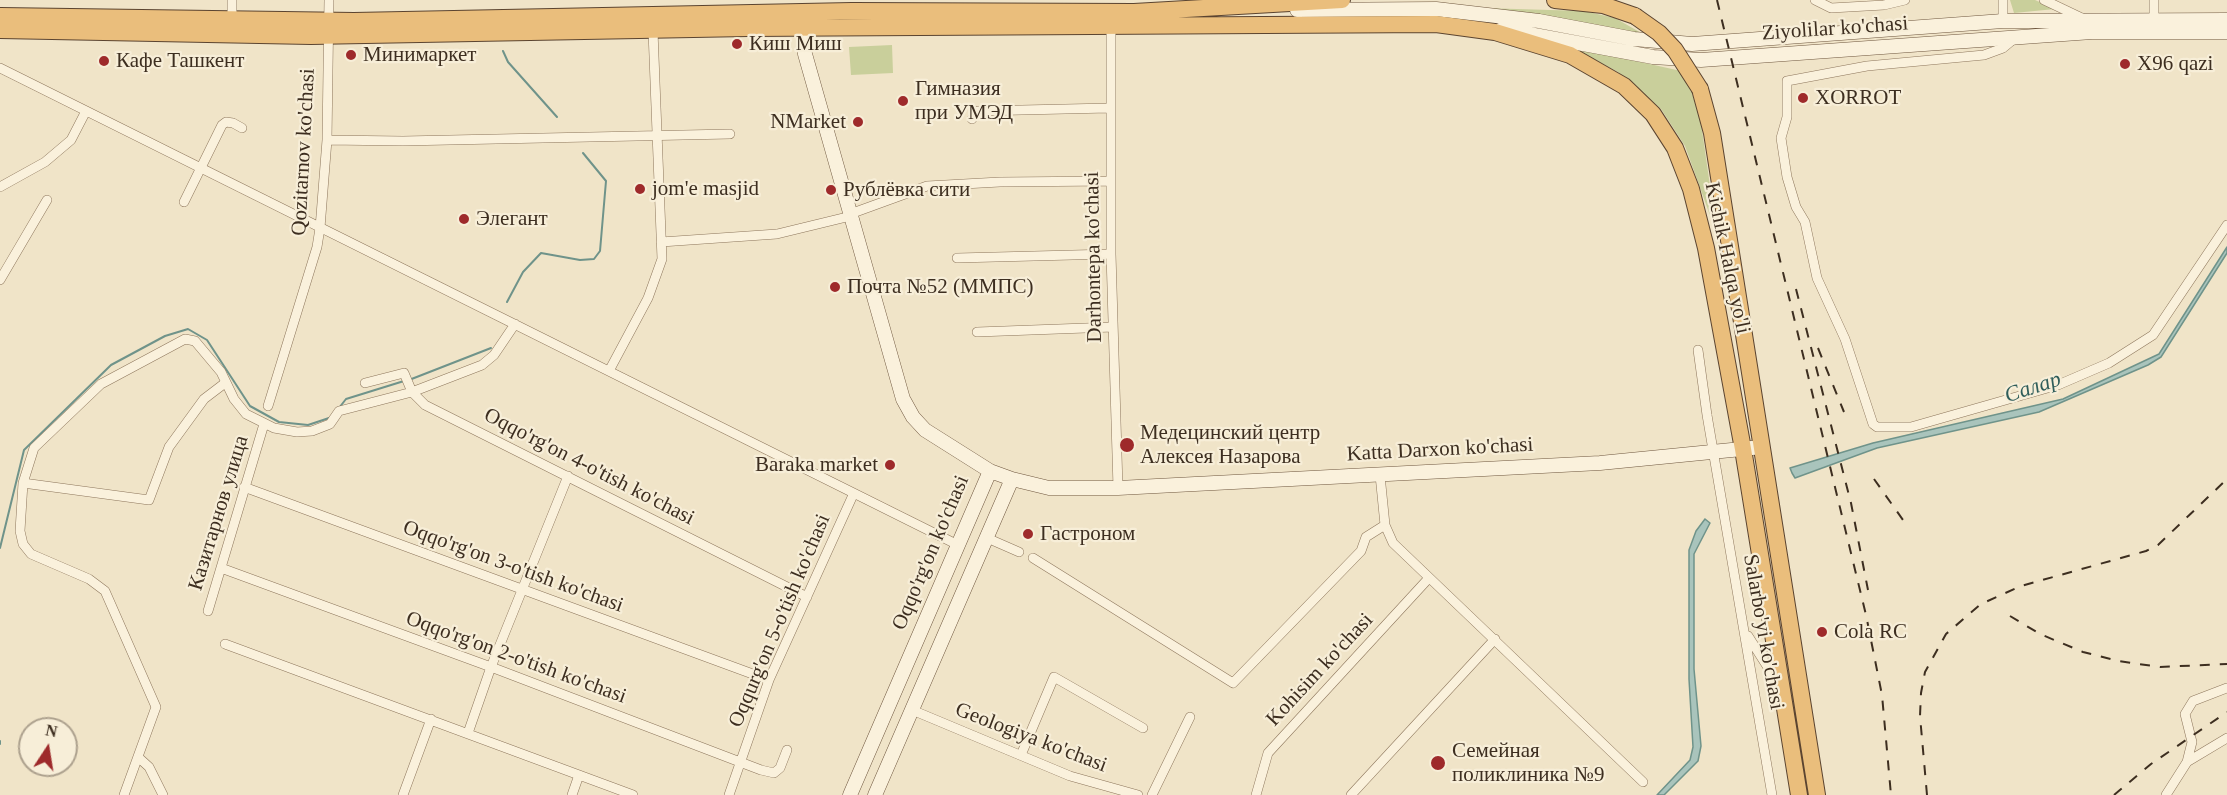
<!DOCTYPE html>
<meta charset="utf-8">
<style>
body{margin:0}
#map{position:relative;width:2227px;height:795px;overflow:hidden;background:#f0e4c8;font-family:"Times New Roman",serif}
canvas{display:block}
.north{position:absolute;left:18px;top:717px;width:60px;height:60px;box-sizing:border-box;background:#f7eed8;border:2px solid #ada18e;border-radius:50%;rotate:12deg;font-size:16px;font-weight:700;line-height:24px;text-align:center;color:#3d2e20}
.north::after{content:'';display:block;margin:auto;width:21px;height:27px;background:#9e2a2b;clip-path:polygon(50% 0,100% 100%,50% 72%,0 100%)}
</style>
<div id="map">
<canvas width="2227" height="795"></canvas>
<div class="north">N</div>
</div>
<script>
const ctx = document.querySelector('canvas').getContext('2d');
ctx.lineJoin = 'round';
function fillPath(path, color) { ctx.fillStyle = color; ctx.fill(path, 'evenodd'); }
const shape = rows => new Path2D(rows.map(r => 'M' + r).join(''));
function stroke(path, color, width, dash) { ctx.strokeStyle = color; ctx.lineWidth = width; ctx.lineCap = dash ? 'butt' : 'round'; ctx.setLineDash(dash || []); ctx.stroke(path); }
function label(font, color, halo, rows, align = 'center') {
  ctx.font = font + ' "Times New Roman",serif'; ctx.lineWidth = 4.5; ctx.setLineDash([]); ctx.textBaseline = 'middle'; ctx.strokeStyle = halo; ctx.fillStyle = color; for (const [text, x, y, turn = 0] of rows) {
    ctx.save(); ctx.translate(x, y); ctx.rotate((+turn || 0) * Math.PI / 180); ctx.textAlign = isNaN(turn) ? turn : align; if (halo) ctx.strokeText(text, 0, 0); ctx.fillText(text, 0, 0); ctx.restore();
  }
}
const green = shape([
 [2010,0,2035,0,2055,9,2014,13],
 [1483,8,1584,11,1615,18,1643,34],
 [892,45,893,73,851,75,849,47],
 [1569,46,1681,71,1692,93,1701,123,1715,221,1712,221,1685,146,1661,109,1618,72]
]);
const water = shape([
 [2227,247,2227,253,2161,357,2148,365,2039,412,1877,448,1795,478,1792,473,1790,468,1873,443,2063,399,2159,354,2227,247],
 [1705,519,1710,523,1694,554,1694,669,1701,746,1698,761,1664,795,1657,795,1690,760,1693,747,1689,679,1689,550,1696,531,1705,519]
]);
const stream = shape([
 [503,51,508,62,557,117],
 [507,302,523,272,541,253,580,260,594,259,600,251,606,181,583,153],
 [409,380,491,348],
 [339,408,346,399,404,381],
 [0,548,24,450,111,365,165,336,188,329,207,340,250,406,279,422,308,425,329,418],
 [0,741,0,744]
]);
const minor = shape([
 [1815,0,1831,8,1884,5,1905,0],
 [2044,0,2084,19],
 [2154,19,2154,0],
 [232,20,232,0],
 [2003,21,2003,0],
 [1111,26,1111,254,1118,488],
 [2015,38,2003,48,1984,55,1867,66,1787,81,1787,117,1781,138,1787,177,1796,207,1805,222,1817,278,1845,339,1873,424,1877,427,1911,427,2058,385,2109,363,2153,335,2227,225],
 [0,68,958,545],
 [972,119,978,111,1109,108],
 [327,140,403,141,730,134],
 [0,187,45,162,71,140,86,111],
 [184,202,222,125,226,122,233,123,242,128],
 [850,214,927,186,1000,182,1110,181],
 [661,242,777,234,851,216],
 [957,258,1111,254],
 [0,280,47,200],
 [977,332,1113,327],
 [1698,350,1707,415,1772,795],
 [609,371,648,298,662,259,653,31],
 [365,383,404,373,412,392,425,405,807,597],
 [268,406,317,247,320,228,327,140,329,0],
 [1380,475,1385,525,1393,543,1643,782],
 [23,483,149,500,169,447,204,399,225,383],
 [244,487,769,680],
 [987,538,1019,552],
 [1033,558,1233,683,1361,551,1366,537,1385,525],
 [221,568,491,667,761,770,774,773,780,768,787,750],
 [208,611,264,424],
 [1748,636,1776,680],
 [225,644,633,795],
 [912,710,1070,776,1138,795],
 [468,733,491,667,568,476],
 [1021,755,1054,677,1143,728],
 [138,757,149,767,163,795],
 [2187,762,2227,738],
 [124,795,156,707,105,591,89,579,31,554,23,544,20,531,23,483,34,448,101,384,185,339,195,341,221,372,234,399,246,414,274,428,297,432,312,431,330,424,339,411,412,392,482,365,494,355,515,324],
 [403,795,431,719],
 [572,795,579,775],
 [729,795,769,680,853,495],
 [1152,795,1190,717],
 [1256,795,1268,753,1428,579],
 [1351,795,1495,639],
 [2166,795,2187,762,2192,742,2185,714,2193,701,2227,688]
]);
const secondary = shape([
 [1297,10,1436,9,1539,21,1634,39,1692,44,2003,21,2227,20],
 [802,18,805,54,903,399,913,417,925,430,990,471,1012,479,1049,488,1118,488,1600,463,1762,447],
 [1502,29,1653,57,1701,60,2092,32,2227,32],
 [850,795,990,471],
 [875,795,1012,479]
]);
const trunk = shape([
 [1555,0,1603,5,1635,16],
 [0,16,354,21,852,11,1134,12,1342,0],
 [0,30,311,36,748,28,1436,24,1495,32,1570,55,1624,86,1653,114,1675,148,1691,189,1706,248,1743,449,1799,795],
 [1700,89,1712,133,1817,795]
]);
const rail = shape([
 [1717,0,1866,615,1882,695,1891,795],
 [1796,289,1851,503,1868,590],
 [1818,348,1844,412],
 [1874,479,1908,527],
 [2010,616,2040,634,2083,652,2118,661,2160,667,2227,664],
 [1927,795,1920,716,1921,693,1925,672,1946,634,1981,604,2021,586,2146,551,2158,545,2227,479],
 [2114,795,2151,764,2227,712]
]);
const trunkBridge = shape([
 [1635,16,1659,33,1675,50,1700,89]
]);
const markers = [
 [737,44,6,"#9e2a2b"],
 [351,55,6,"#9e2a2b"],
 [104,61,6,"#9e2a2b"],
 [2125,64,6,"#9e2a2b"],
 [1803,98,6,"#9e2a2b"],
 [903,101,6,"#9e2a2b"],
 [858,122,6,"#9e2a2b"],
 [640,189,6,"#9e2a2b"],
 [831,190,6,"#9e2a2b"],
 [464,219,6,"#9e2a2b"],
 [835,287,6,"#9e2a2b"],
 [1127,445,8,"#9e2a2b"],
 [890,465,6,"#9e2a2b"],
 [1028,534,6,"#9e2a2b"],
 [1822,632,6,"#9e2a2b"],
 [1438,763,8,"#9e2a2b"]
];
const streetNames = [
 ["Ziyolilar ko'chasi",1835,29,-4],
 ["Qozitarnov ko'chasi",304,152,-87],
 ["Darhontepa ko'chasi",1094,257,-91],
 ["Kichik Halqa yo'li",1727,258,78],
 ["Katta Darxon ko'chasi",1440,450,-3],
 ["Oqqo'rg'on 4-o'tish ko'chasi",589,467,27],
 ["Казитарнов улица",219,513,-73],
 ["Oqqo'rg'on ko'chasi",931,553,-67],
 ["Oqqo'rg'on 3-o'tish ko'chasi",513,567,20],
 ["Oqqurg'on 5-o'tish ko'chasi",780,621,-67],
 ["Salarbo'yi ko'chasi",1763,632,80],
 ["Oqqo'rg'on 2-o'tish ko'chasi",516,658,20],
 ["Kohisim ko'chasi",1320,670,-47],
 ["Geologiya ko'chasi",1031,738,21]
];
const poiNames = [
 ["Киш Миш",749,44],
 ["Минимаркет",363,55],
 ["Кафе Ташкент",116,61],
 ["X96 qazi",2137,64],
 ["Гимназия",915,89],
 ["при УМЭД",915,113],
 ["XORROT",1815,98],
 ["NMarket",846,122,"right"],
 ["jom'e masjid",652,189],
 ["Рублёвка сити",843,190],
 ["Элегант",476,219],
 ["Почта №52 (ММПС)",847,287],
 ["Медецинский центр",1140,433],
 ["Алексея Назарова",1140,457],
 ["Baraka market",878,465,"right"],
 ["Гастроном",1040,534],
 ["Cola RC",1834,632],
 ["Семейная",1452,751],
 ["поликлиника №9",1452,775]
];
const waterNames = [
 ["Салар",2033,388,-18]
];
fillPath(green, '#c9cf9b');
fillPath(water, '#a9c4bc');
stroke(water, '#6f938a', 1.5);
stroke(stream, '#6f938a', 2);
stroke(minor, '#8d765c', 10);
stroke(secondary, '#6f573f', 15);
stroke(trunk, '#5b4430', 18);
stroke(minor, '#faf1dc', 9);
stroke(secondary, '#faf1dc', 14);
stroke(trunk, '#eabe7c', 16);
stroke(rail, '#3d2e20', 2, [10, 10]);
stroke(trunkBridge, '#5b4430', 18, []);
stroke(trunkBridge, '#eabe7c', 16);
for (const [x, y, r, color] of markers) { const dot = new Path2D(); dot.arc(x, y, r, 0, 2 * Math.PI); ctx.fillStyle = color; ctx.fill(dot); stroke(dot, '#f7eed8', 2); }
label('21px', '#3d2e20', '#f7eed8', streetNames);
label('21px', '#3d2e20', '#f7eed8', poiNames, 'left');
label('italic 22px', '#2f5d5a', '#f7eed8', waterNames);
</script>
